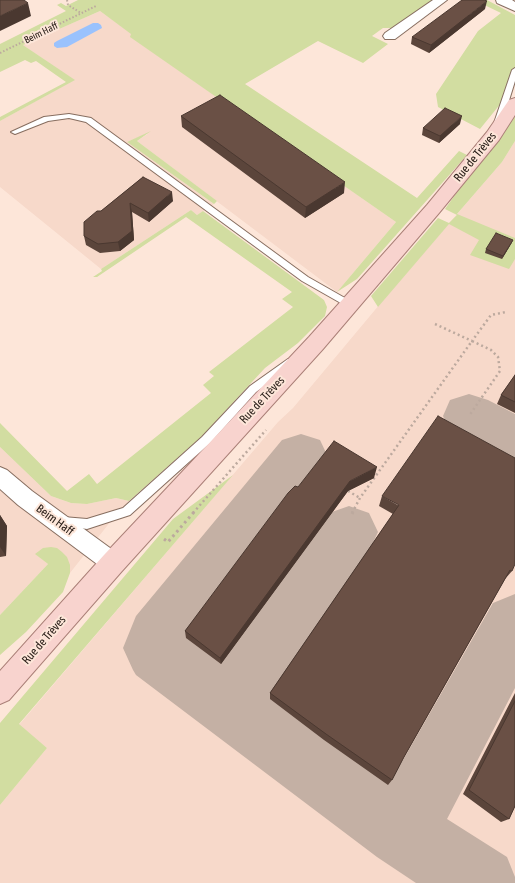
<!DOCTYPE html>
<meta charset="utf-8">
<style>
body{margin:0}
canvas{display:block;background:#fde6d9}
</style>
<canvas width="515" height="883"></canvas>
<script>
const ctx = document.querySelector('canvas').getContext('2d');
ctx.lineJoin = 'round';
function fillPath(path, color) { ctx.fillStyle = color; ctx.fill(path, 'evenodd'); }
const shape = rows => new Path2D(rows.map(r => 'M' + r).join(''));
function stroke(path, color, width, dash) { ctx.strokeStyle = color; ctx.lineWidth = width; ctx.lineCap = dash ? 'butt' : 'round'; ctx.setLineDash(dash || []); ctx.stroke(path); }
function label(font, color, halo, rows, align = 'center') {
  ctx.font = font + ' "Asap Condensed",sans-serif'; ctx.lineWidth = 4; ctx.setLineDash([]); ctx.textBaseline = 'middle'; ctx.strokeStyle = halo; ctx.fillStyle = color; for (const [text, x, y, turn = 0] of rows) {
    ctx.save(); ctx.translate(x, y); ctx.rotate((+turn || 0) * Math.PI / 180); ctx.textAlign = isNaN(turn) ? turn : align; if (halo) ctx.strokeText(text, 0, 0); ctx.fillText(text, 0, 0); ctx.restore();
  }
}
const built = shape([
 [100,11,132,34,131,37,396,222,337,292,137,141,149,133,127,142,214,204,197,215,191,210,101,269,0,187,0,121,74,80,23,45],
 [515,141,515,883,0,883,0,805,47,748,19,725,278,422,293,408,395,286,502,162],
 [0,447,51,496,71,503,87,504,116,498,129,501,118,512,70,573,70,565,36,554,48,564,0,615]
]);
const green = shape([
 [78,0,433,0,395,28,383,28,372,36,388,44,363,63,318,41,245,84,417,198,459,151,467,155,357,279,337,292,396,222,130,37,131,34,100,11,23,45,75,80,0,121,0,117,66,82,36,61,31,63,25,60,0,72,0,44,66,11,57,5,61,3,66,6],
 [474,0,487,0,515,15,515,70,506,97,480,129,438,107,436,94,478,31,501,13],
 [515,111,515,141,502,162,457,214,515,238,515,259,509,269,470,255,479,240,449,224,378,307,371,296,438,218,449,223,457,215,445,209],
 [151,131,137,141,217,201,214,204,127,142],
 [191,210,197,215,203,211,324,300,327,307,325,316,298,343,265,368,201,437,129,501,116,498,87,504,71,503,51,496,0,447,0,423,67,491,89,474,97,484,211,393,203,385,214,376,209,372,293,307,282,299,292,292,186,217,97,277,93,277,102,271,101,269],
 [233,475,19,724,47,748,0,805,0,723,173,519],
 [51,547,57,548,62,552,67,557,70,565,70,573,63,592,26,632,0,655,0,615,48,564,35,554,43,548]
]);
const water = shape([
 [93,23,98,23,101,25,102,28,67,47,57,48,54,46,54,43,57,41]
]);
const taxiway = shape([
 [469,394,488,400,515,414,515,463,496,456,450,432,443,416,450,400,469,394],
 [301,434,320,440,328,457,320,474,194,641,220,659,329,513,349,506,369,513,378,532,369,551,271,696,391,781,493,603,515,594,515,688,447,819,507,857,515,877,515,883,416,883,377,857,136,675,133,670,123,648,136,616,282,440,301,434]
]);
const pathFar2 = shape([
 [67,0,68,5,81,13],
 [0,53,96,6]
]);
const pathFar1 = shape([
 [435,324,472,341,491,315,506,312],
 [348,491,360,498],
 [193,513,266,430],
 [352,513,360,498,472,341,491,350,498,357,500,371,469,416]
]);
const path = shape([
 [352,514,353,512],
 [164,539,168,542,194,512]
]);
const service = shape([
 [515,68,515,81,502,123,498,125,495,125,494,123,512,70,515,68],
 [69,114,91,118,308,277,352,302,353,304,352,306,346,306,302,281,86,122,69,118,48,121,15,134,11,132,44,117,69,114],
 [288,359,291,360,293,363,291,366,256,392,210,443,130,515,87,529,59,525,58,522,59,519,63,517,87,519,123,508,202,437,250,386,288,359]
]);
const minor = shape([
 [433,0,447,0,395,39,385,39,383,36,385,33,433,0],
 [496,0,512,0,515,2,515,11,497,3,496,0],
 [0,467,7,470,32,491,121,556,124,563,121,570,113,573,105,570,18,505,0,489,0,467]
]);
const primary = shape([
 [515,98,515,115,499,140,439,213,323,349,122,571,9,700,0,704,0,671,104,555,309,337,427,205,487,132,509,100,515,98]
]);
const wall = shape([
 [485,9,429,53,411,44,412,37],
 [181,116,344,193,305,218,182,127],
 [460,124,439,143,422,135,423,128],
 [143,177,173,201,149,222,132,212,134,240,120,251,100,253,86,245,84,236,101,211],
 [513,240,511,244,502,259,485,253,486,249],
 [515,375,515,413,497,404,501,395],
 [374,478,348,491,221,664,186,638,185,631,298,487],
 [382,496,512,571,505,579,404,757,392,780,388,785,324,740,270,699,270,693,393,514,379,506],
 [0,515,7,526,6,556,0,557],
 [515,693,515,806,509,819,501,822,463,794]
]);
const shadedWall = shape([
 [487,1,485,9,429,53,431,45],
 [28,3,31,16,0,31,0,16],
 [462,116,460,124,439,143,440,136],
 [345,182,344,193,305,218,306,207],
 [172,192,173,201,149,222,148,213],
 [130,203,132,212,134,240,120,251,118,242],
 [513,240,511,244,502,259,503,256],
 [377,467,374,478,348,491,221,664,220,658,350,481],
 [0,515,7,526,6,556,0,547]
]);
const building = shape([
 [0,0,24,0,28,3,0,16,0,0],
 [462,0,484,0,487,1,431,45,412,37,462,0],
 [220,95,345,182,306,207,181,116,220,95],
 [445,108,462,116,440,136,423,128,445,108],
 [143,177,172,192,148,213,130,203,132,231,118,242,98,244,84,236,84,222,97,211,101,211,143,177],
 [496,233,513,240,503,256,486,249,496,233],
 [515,375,515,402,501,395,515,375],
 [438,416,515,458,515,564,512,571,510,570,404,757,392,780,326,734,270,693,399,505,382,496,438,416],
 [334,441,377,467,350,481,220,658,185,631,288,493,295,486,298,487,334,441],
 [515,701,515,806,509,819,469,790,515,701]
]);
const farStreetnames = [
 ["Beim Haff",41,33,-26]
];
const streetNames = [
 ["Rue de Trèves",475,157,-51],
 ["Rue de Trèves",262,400,-47],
 ["Beim Haff",55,520,36],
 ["Rue de Trèves",44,640,-49]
];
fillPath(built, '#f7d9ca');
fillPath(green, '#d2dda1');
fillPath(water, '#9ac2fd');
fillPath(taxiway, '#c4b0a4');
stroke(service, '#876e60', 2);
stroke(minor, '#876e60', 2);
stroke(primary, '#ab8078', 2);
stroke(pathFar2, '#bca99e', 2, [1.5, 2]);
stroke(pathFar1, '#bca99e', 2.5, [2, 3]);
stroke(path, '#bca99e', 3, [2.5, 3.5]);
fillPath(service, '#fff');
fillPath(minor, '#fff');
fillPath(primary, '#f8d3ce');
fillPath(wall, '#5b453b');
fillPath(shadedWall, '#4a3830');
fillPath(building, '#6a5045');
stroke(building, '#4a3830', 1);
label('10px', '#251b15', '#fde6d9', farStreetnames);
label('12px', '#251b15', '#fde6d9', streetNames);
</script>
